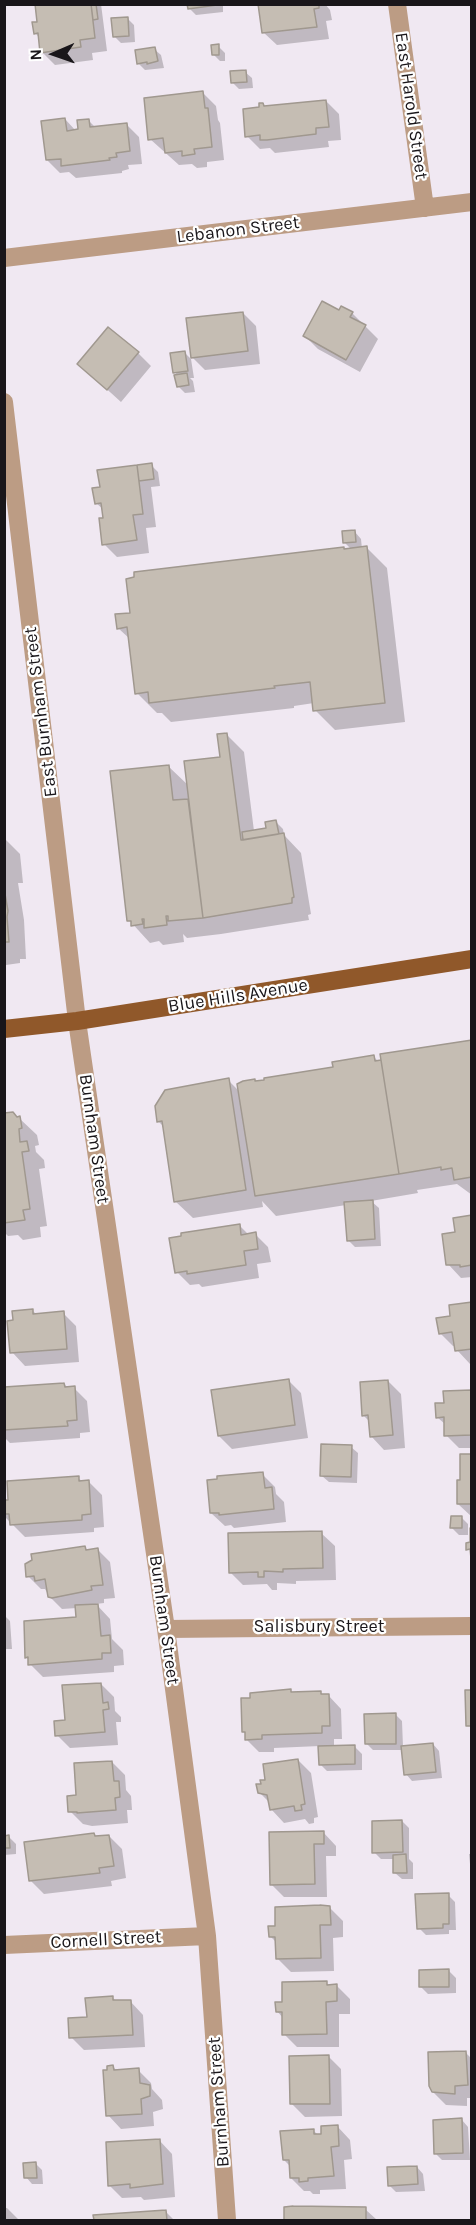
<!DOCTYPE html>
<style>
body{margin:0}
#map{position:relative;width:476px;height:2225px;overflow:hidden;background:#f0e8f2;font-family:Karla,sans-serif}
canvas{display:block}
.frame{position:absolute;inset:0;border:6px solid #19161a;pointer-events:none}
.north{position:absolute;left:24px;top:24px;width:60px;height:60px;-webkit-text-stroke:4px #fff;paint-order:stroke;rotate:268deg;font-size:16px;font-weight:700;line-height:24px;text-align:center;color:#19161a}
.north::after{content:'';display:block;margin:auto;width:21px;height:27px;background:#19161a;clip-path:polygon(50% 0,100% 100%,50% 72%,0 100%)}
</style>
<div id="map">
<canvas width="476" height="2225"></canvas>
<div class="frame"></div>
<div class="north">N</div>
</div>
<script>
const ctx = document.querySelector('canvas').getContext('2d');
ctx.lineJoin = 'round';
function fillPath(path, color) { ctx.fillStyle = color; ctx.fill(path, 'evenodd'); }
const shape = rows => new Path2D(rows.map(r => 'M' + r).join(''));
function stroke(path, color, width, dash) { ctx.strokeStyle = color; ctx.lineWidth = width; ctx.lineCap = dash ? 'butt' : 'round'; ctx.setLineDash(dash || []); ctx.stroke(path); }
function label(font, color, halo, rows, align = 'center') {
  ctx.font = font + ' Karla,sans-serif'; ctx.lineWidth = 4.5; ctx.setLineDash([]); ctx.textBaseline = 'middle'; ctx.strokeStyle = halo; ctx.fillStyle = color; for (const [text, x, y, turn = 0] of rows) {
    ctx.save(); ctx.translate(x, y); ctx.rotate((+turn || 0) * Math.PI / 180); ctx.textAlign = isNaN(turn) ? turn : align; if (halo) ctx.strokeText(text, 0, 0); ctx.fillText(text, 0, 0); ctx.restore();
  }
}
const shadow = shape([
 [101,4,107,51,92,53,93,60,55,65,42,52,40,38,35,33,39,23,37,5],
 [189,4,223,4,223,12,196,15,189,8],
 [260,4,325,4,330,10,332,20,326,21,329,39,277,45,263,32],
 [127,18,134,25,135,42,121,43,114,36],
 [218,46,225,53,225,61,220,61,213,54],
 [154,49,161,55,164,68,145,70,138,63],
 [245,72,252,78,253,88,239,89,232,82],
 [203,93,216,106,218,120,220,123,224,160,207,162,207,167,197,168,192,164,179,165,150,139],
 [326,101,339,114,341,140,328,141,329,147,275,153,270,148,260,149,247,136,263,105,266,107],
 [65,119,76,131,88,120,96,128,126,124,139,137,142,164,128,165,129,169,122,171,122,173,76,178,69,172,60,173,47,160],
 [339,312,352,313,378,339,360,372,318,349,305,336],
 [243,313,256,326,260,364,205,370,192,357],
 [184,352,191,359,194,378,190,378,193,381,195,392,185,393,178,386,178,376,175,372],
 [138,353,151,366,121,402,79,364],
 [151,465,158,472,160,486,151,487,156,527,146,528,149,553,117,557,104,544,104,510,96,503,101,488,99,472],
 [355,532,361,539,362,549,367,548,387,568,405,722,335,730,315,710,314,703,294,706,294,708,171,722,162,713,157,713,137,693,131,640,118,628,131,614,352,550,344,542],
 [227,735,244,752,254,831,268,829,276,822,283,829,284,835,301,853,311,914,308,915,309,920,221,934,187,938,183,934,184,942,163,945,159,941,150,943,129,920,168,766,189,786,222,759],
 [4,838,20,854,23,883,18,883,24,920,26,959,20,959,20,963,6,965],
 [472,1041,472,1195,457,1184,417,1190,418,1193,371,1201,379,1208,381,1246,355,1247,348,1240,346,1205,276,1216,262,1201,263,1207,193,1218,175,1201,164,1127,158,1121,228,1080,239,1091,256,1083,334,1068,374,1057,379,1062],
 [4,1115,19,1118,37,1135,39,1145,35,1146,36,1152,44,1160,45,1168,39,1169,47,1226,40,1227,41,1237,23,1240,18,1235,8,1236,4,1232],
 [472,1217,472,1277,461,1278,448,1264,457,1233],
 [239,1225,249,1235,255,1234,268,1247,271,1262,257,1264,259,1278,202,1287,199,1284,190,1285,177,1272],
 [472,1304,472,1363,470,1364,457,1350,456,1346,453,1346,440,1333,452,1317],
 [33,1311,37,1315,63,1313,76,1326,79,1362,25,1366,12,1352,14,1322],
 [288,1380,301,1393,308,1438,232,1449,219,1436],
 [388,1381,401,1394,405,1448,384,1450,371,1436,370,1422,363,1415],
 [64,1384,68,1388,74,1388,87,1401,90,1432,80,1433,80,1438,10,1443,4,1437,4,1388],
 [472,1392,472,1448,459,1448,446,1435,446,1425,437,1417,445,1404],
 [351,1447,358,1453,357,1483,329,1482,322,1476],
 [472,1455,472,1517,458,1504,462,1482],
 [262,1474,275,1487,276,1494,284,1502,286,1522,234,1528,231,1525,225,1526,211,1513],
 [78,1478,83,1482,89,1482,102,1495,104,1527,94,1528,94,1532,25,1537,4,1516,4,1502],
 [461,1517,468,1524,468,1535,459,1535,452,1528],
 [321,1533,335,1546,336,1580,296,1581,296,1584,277,1583,277,1590,272,1590,267,1584,243,1585,230,1572],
 [84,1547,88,1551,97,1549,110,1562,115,1598,104,1599,104,1603,96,1604,110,1619,112,1639,123,1650,124,1665,114,1666,114,1672,43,1677,30,1664,27,1657,78,1619,77,1608,62,1609,49,1596,45,1589,41,1589,28,1576],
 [4,1615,10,1621,12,1649,4,1649],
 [101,1684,114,1697,115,1711,121,1717,121,1722,116,1722,118,1745,70,1748,57,1735],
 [291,1691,294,1693,320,1692,324,1696,328,1695,341,1709,342,1739,334,1739,334,1747,355,1747,362,1754,362,1770,327,1771,320,1764,320,1746,274,1748,274,1752,259,1752,246,1739,246,1734,243,1731,252,1699],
 [395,1714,402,1721,403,1747,433,1744,439,1751,442,1778,412,1781,406,1774,403,1750,373,1750,366,1743],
 [298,1760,311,1773,318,1817,314,1818,314,1823,309,1824,305,1819,284,1823,271,1809,270,1803,259,1792,267,1781],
 [112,1762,125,1775,126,1790,131,1796,132,1810,127,1810,128,1823,92,1826,83,1824,70,1811,78,1797],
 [470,1783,472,1783,472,1800,471,1799],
 [402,1821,409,1828,409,1859,413,1863,413,1879,402,1879,395,1873,394,1859,381,1859,374,1852],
 [323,1832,336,1846,336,1856,326,1856,327,1897,284,1897,271,1884],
 [94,1835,97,1838,109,1836,122,1849,126,1878,111,1881,112,1886,44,1894,31,1881],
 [4,1837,9,1837,16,1844,16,1854,4,1855],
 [469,1854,472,1854,472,1866,470,1864],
 [448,1895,455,1902,456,1930,449,1930,449,1934,426,1935,419,1928],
 [330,1908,343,1921,343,1937,333,1938,334,1971,291,1972,278,1959,277,1943,270,1936,277,1927],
 [449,1971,456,1978,456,1993,428,1994,421,1987],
 [326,1983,330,1986,337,1986,350,1999,350,2014,339,2014,339,2047,297,2047,284,2034,283,2018,277,2011,283,2003],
 [113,1998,117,2002,130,2001,143,2015,145,2047,84,2050,71,2037,88,2018],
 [466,2053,472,2059,472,2098,467,2098,467,2106,446,2105,433,2092],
 [328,2056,341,2069,342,2116,305,2117,292,2104],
 [113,2067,117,2071,138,2070,151,2083,152,2089,162,2100,163,2109,153,2112,154,2126,121,2129,108,2115],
 [462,2120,468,2127,470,2160,442,2160,435,2153],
 [337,2126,350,2140,352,2159,344,2160,346,2189,320,2190,320,2194,313,2194,310,2191,304,2191,291,2178,290,2166,284,2160,313,2130,319,2136],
 [159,2140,172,2154,175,2197,144,2200,141,2197,122,2198,109,2185],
 [36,2164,42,2170,43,2184,32,2184,26,2177],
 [417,2167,423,2174,425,2191,396,2192,389,2185],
 [4,2208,7,2208,19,2220,4,2220],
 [286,2209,365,2209,377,2220,286,2220],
 [166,2212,174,2220,95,2220,95,2217]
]);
const building = shape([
 [35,4,91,4,95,38,80,40,81,47,40,53,38,33,34,34,32,22,37,22,35,4],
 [91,4,96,4,98,19,93,20,91,4],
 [187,4,217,4,217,5,188,9,187,4],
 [258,4,319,4,319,8,314,9,317,27,262,33,258,4],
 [128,17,129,36,113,37,111,18,128,17],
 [219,44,219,55,212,55,211,45,219,44],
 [155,47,158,61,147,64,147,62,137,64,135,50,155,47],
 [246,70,247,82,231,83,230,71,246,70],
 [203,91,205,108,208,108,212,147,194,149,195,154,182,156,182,151,165,153,163,138,148,140,144,98,203,91],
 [326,100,329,127,316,128,316,134,267,140,260,140,260,135,245,137,243,109,259,107,259,103,263,103,264,106,326,100],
 [65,118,67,131,78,129,77,120,89,119,90,127,127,123,130,151,116,153,117,157,109,158,110,160,61,166,61,159,46,160,41,121,65,118],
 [322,301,339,310,341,306,353,312,350,317,366,325,346,360,303,336,322,301],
 [243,312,248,351,191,358,186,318,243,312],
 [108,327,139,352,107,390,77,364,108,327],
 [185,351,188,371,173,373,170,353,185,351],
 [187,373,189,385,177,387,174,375,187,373],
 [152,463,154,479,139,481,137,465,152,463],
 [137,465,143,514,133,515,137,540,102,545,99,518,103,518,101,503,95,504,92,488,100,487,97,470,137,465],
 [355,530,356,542,343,543,342,531,355,530],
 [367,546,385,703,313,711,310,682,274,686,275,688,149,703,148,692,135,694,127,627,117,629,115,614,130,613,126,579,134,577,134,572,344,547,344,549,367,546],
 [227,733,241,840,284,833,294,897,292,898,292,903,203,918,184,761,220,757,217,734,227,733],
 [169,765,173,800,188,799,203,918,168,921,168,916,166,916,167,925,144,928,144,919,142,919,143,924,131,926,131,921,127,921,110,771,169,765],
 [276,820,279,834,243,840,242,832,266,828,265,822,276,820],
 [4,888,8,911,7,917,9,942,4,942,4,888],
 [472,1040,472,1177,454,1180,452,1168,441,1170,441,1167,399,1174,380,1054,472,1040],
 [374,1055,375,1061,381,1060,399,1174,255,1196,237,1084,243,1081,255,1079,255,1081,264,1080,264,1078,333,1067,332,1062,374,1055],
 [229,1078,246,1190,174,1202,162,1121,157,1122,155,1106,165,1090,229,1078],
 [13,1112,17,1117,20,1116,22,1128,19,1129,20,1142,27,1141,29,1151,22,1152,30,1209,23,1210,25,1220,4,1223,4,1113,13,1112],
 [373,1200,375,1239,347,1241,344,1202,373,1200],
 [472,1215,472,1265,460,1267,460,1265,446,1265,442,1234,455,1232,453,1218,472,1215],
 [240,1224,241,1235,256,1232,258,1249,244,1251,246,1265,187,1274,187,1271,175,1273,169,1238,181,1236,181,1233,240,1224],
 [472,1302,472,1349,455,1351,452,1332,439,1334,436,1318,450,1316,449,1305,472,1302],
 [33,1309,33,1314,64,1311,67,1349,10,1353,7,1321,13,1320,12,1311,33,1309],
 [289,1379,295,1425,218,1436,211,1390,289,1379],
 [388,1380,393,1435,370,1437,368,1415,362,1416,360,1382,388,1380],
 [64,1383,65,1387,75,1386,77,1420,67,1421,68,1426,4,1430,4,1387,64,1383],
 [472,1390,472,1435,444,1436,444,1417,436,1418,435,1403,444,1403,443,1391,472,1390],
 [321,1444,352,1445,351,1477,320,1476,321,1444],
 [460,1454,472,1454,472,1504,457,1504,457,1480,460,1480,460,1454],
 [263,1472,265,1488,272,1487,274,1509,219,1515,219,1513,210,1513,207,1480,217,1479,217,1476,263,1472],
 [79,1476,79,1481,89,1480,91,1514,82,1515,82,1520,10,1525,9,1514,4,1514,4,1500,8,1500,7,1481,79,1476],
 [451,1516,462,1516,462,1528,450,1528,451,1516],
 [470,1528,472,1528,472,1568,470,1549,466,1550,466,1543,470,1542,470,1528],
 [322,1531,323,1568,283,1569,283,1572,264,1571,264,1577,258,1577,258,1572,229,1573,228,1533,322,1531],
 [85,1546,86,1550,98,1548,103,1585,91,1586,92,1590,52,1598,48,1597,45,1579,35,1581,34,1576,26,1577,25,1564,32,1560,31,1554,85,1546],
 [98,1604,101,1636,110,1635,111,1653,102,1653,102,1659,28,1665,28,1657,25,1658,24,1621,76,1617,75,1605,98,1604],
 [101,1683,103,1703,108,1702,109,1709,103,1710,105,1732,55,1736,54,1721,65,1720,62,1685,101,1683],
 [291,1689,291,1692,321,1691,321,1694,329,1694,330,1726,322,1726,322,1733,262,1735,262,1739,245,1740,245,1732,242,1732,241,1698,250,1698,250,1693,291,1689],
 [465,1690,472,1690,472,1726,466,1726,465,1690],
 [396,1713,396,1744,365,1744,364,1714,396,1713],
 [433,1743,436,1772,404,1775,401,1746,433,1743],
 [355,1745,355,1764,319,1765,318,1746,355,1745],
 [298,1759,305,1804,301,1805,302,1810,295,1811,294,1806,270,1810,267,1795,258,1793,256,1784,261,1784,260,1780,265,1780,263,1764,298,1759],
 [112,1761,114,1781,119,1781,120,1797,115,1798,116,1810,77,1813,77,1812,68,1812,67,1796,76,1795,74,1763,112,1761],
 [402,1820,403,1852,372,1853,372,1821,402,1820],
 [324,1831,324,1844,314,1844,315,1884,270,1885,269,1832,324,1831],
 [94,1833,95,1836,109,1835,114,1866,99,1868,100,1873,29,1881,24,1842,94,1833],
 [9,1835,10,1848,4,1848,4,1836,9,1835],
 [406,1854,407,1873,393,1873,393,1855,406,1854],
 [449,1893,449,1924,443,1924,443,1928,417,1929,415,1894,449,1893],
 [320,1905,330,1906,331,1925,320,1925,321,1958,276,1959,275,1937,269,1937,268,1926,275,1926,275,1907,320,1905],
 [449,1969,449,1987,419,1987,419,1970,449,1969],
 [327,1981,327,1985,337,1984,337,2001,326,2002,327,2034,282,2035,282,2012,276,2012,275,2002,282,2002,282,1982,327,1981],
 [113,1996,113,2000,131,2000,133,2035,69,2038,68,2018,87,2017,85,1998,113,1996],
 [466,2051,468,2085,455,2086,455,2094,432,2092,429,2086,428,2052,466,2051],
 [329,2055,330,2104,290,2104,289,2056,329,2055],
 [113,2065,114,2070,139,2068,140,2083,150,2085,150,2096,141,2099,142,2114,106,2116,103,2070,107,2070,107,2066,113,2065],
 [462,2118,463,2153,434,2154,433,2120,462,2118],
 [338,2125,339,2146,331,2147,334,2176,308,2178,308,2181,299,2182,299,2178,290,2178,289,2160,283,2160,280,2131,314,2129,314,2134,321,2134,321,2126,338,2125],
 [160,2139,163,2184,130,2188,130,2184,108,2186,106,2142,160,2139],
 [36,2162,37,2178,24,2178,23,2163,36,2162],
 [417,2166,418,2184,388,2186,387,2167,417,2166],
 [293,2206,366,2207,366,2220,284,2220,284,2207,293,2206],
 [166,2210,167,2220,94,2220,93,2215,166,2210]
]);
const minor = shape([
 [397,4,425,208],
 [4,258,472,202],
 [4,402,77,1021,166,1629,207,1936,227,2220],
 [166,1629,472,1626],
 [4,1945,207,1936]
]);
const major = shape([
 [4,1029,77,1021,472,959]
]);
const streetNames = [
 ["East Harold Street",411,106,82],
 ["Lebanon Street",238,230,-7],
 ["East Burnham Street",41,712,-97],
 ["Blue Hills Avenue",238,996,-9],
 ["Burnham Street",94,1139,82],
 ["Burnham Street",164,1620,82],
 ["Salisbury Street",319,1627],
 ["Cornell Street",106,1940,-3],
 ["Burnham Street",219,2102,-94]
];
fillPath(shadow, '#0003');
fillPath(building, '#c5bdb3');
stroke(building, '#a0988f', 1.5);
stroke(minor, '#bc9c84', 18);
stroke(major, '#90582a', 18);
label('18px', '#19161a', '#fff', streetNames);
</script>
